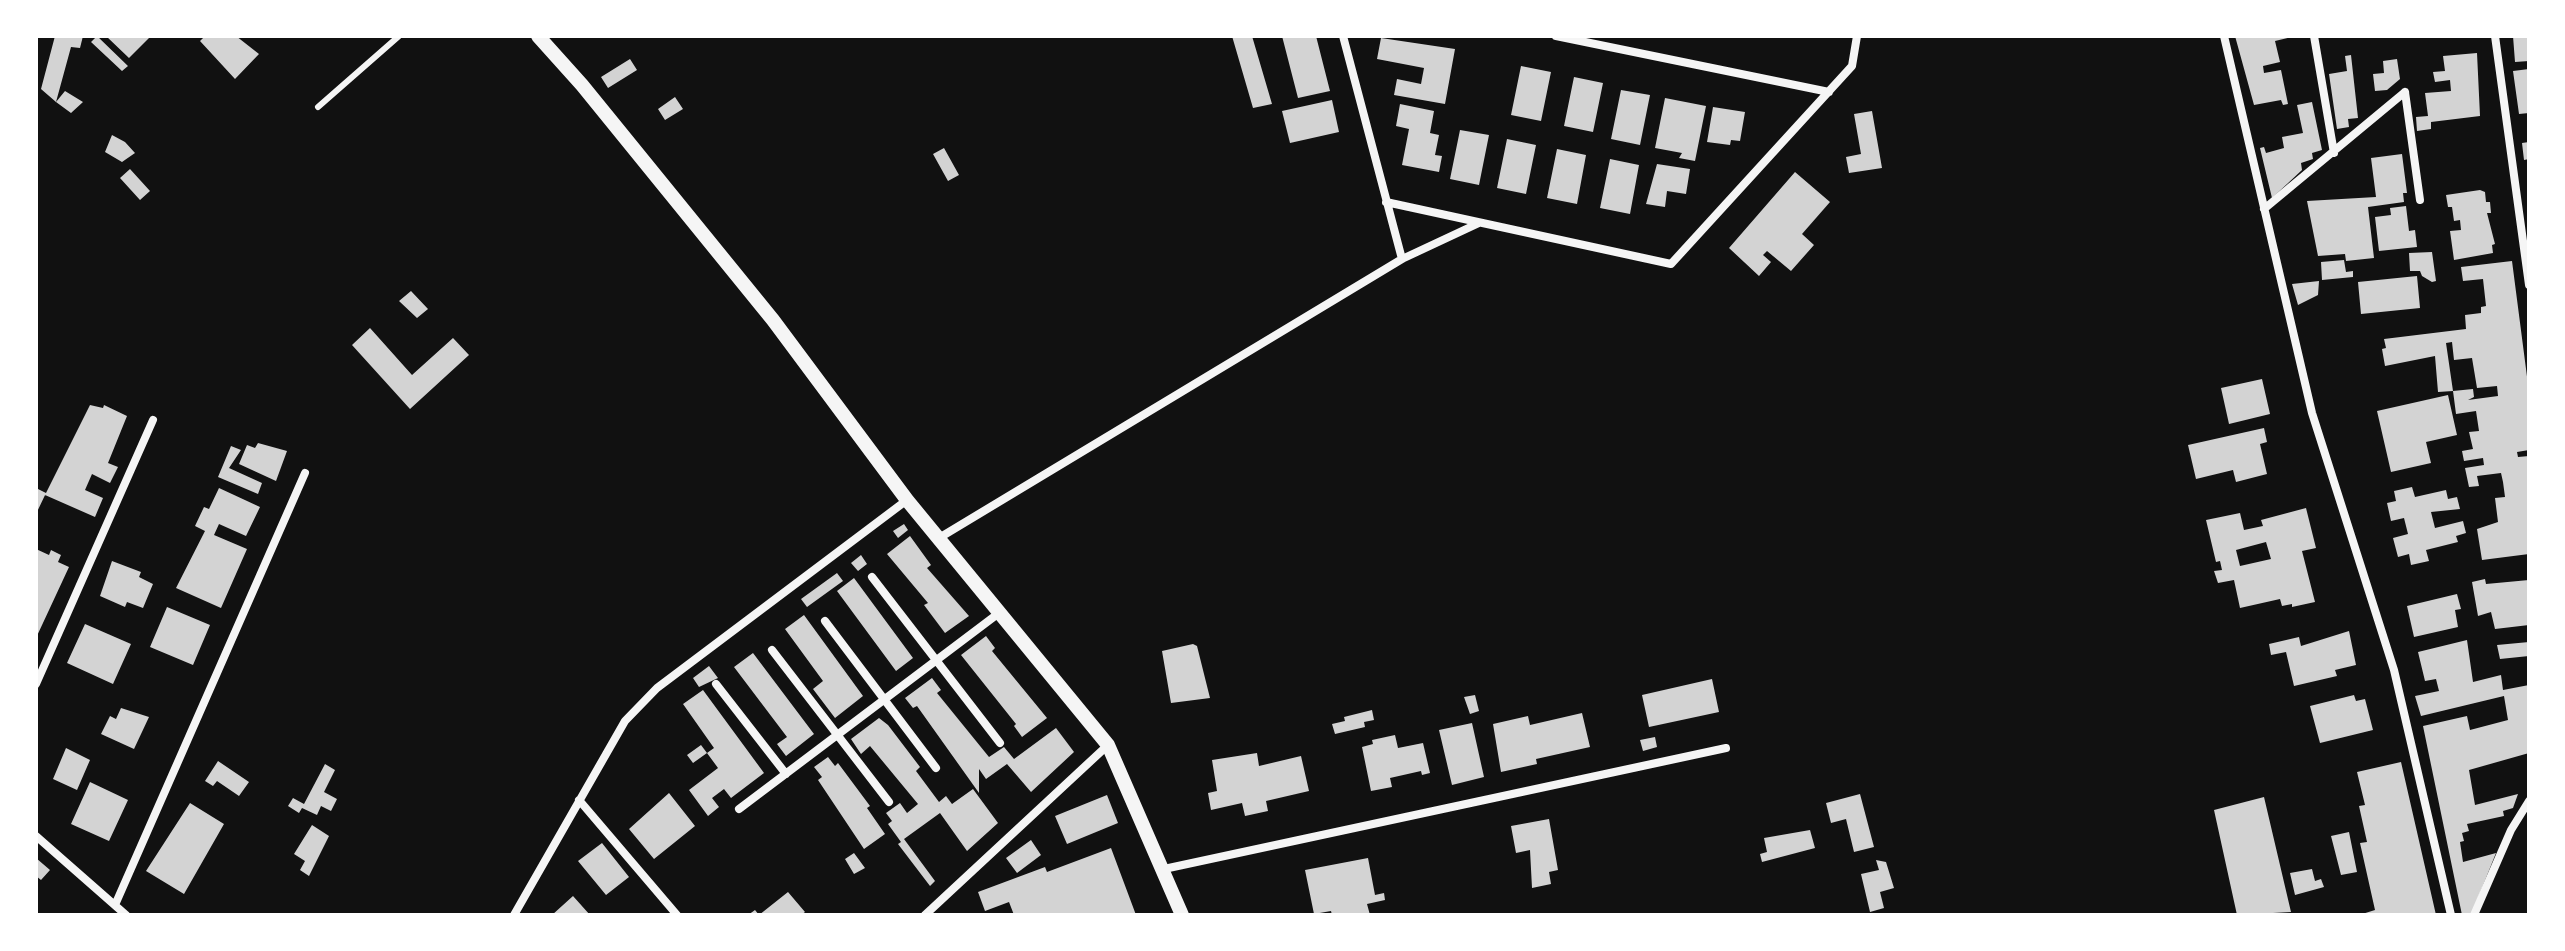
<!DOCTYPE html>
<style>
body{margin:0}
#map{position:relative;width:2565px;height:951px;overflow:hidden;background:#111;font-family:Roboto,sans-serif}
canvas{display:block}
.frame{position:absolute;inset:0;border:38px solid #fff;pointer-events:none}
</style>
<div id="map">
<canvas width="2565" height="951"></canvas>
<div class="frame"></div>
</div>
<script>
const ctx = document.querySelector('canvas').getContext('2d');
ctx.lineJoin = 'round';
function fillPath(path, color) { ctx.fillStyle = color; ctx.fill(path, 'evenodd'); }
const shape = rows => new Path2D(rows.map(r => 'M' + r).join(''));
function stroke(path, color, width, dash) { ctx.strokeStyle = color; ctx.lineWidth = width; ctx.lineCap = dash ? 'butt' : 'round'; ctx.setLineDash(dash || []); ctx.stroke(path); }
const building = shape([
 [55,36,83,36,80,48,71,47,56,102,41,89],
 [97,36,128,66,122,71,91,42],
 [106,36,148,36,149,38,129,58],
 [205,36,236,36,259,54,235,79,200,41],
 [1232,36,1252,36,1272,104,1253,108],
 [1282,36,1316,36,1330,91,1298,98],
 [2235,36,2296,36,2275,41,2280,62,2263,66,2264,73,2281,70,2288,104,2283,105,2281,100,2254,105],
 [2513,36,2529,36,2529,61,2515,62],
 [1381,38,1455,49,1445,104,1394,95,1397,79,1421,84,1424,68,1377,59],
 [2477,53,2480,116,2431,122,2431,129,2417,131,2416,117,2428,116,2425,93,2451,91,2450,80,2435,82,2433,72,2445,71,2443,56],
 [2351,55,2358,118,2348,119,2349,127,2337,129,2329,74,2347,71,2345,56],
 [630,59,637,70,608,88,601,77],
 [2397,59,2400,79,2387,90,2375,91,2373,74,2384,73,2383,61],
 [1521,66,1551,72,1541,121,1511,115],
 [2529,69,2529,113,2519,114,2513,71],
 [1574,77,1603,83,1593,132,1564,126],
 [1621,90,1650,95,1640,145,1611,139],
 [65,91,83,102,71,113,56,102],
 [675,97,683,109,665,120,658,109],
 [1665,98,1706,106,1695,161,1679,158,1682,153,1655,148],
 [1332,100,1339,132,1290,143,1282,111],
 [2312,102,2322,150,2312,153,2313,159,2301,163,2302,170,2272,198,2260,148,2264,147,2266,153,2284,148,2282,137,2303,133,2297,105],
 [1400,104,1434,111,1430,133,1439,135,1435,155,1442,156,1439,172,1402,165,1409,129,1396,126],
 [1713,107,1745,112,1740,141,1731,140,1730,145,1707,142],
 [1872,111,1882,168,1849,173,1846,157,1861,154,1854,114],
 [1460,130,1489,135,1479,185,1450,179],
 [112,135,125,142,135,153,122,162,105,152],
 [1507,139,1536,145,1526,194,1497,188],
 [2529,142,2529,159,2524,160,2522,143],
 [944,148,959,175,948,181,933,154],
 [1557,149,1586,155,1577,204,1547,198],
 [2402,154,2407,193,2403,193,2404,202,2368,207,2374,258,2346,261,2345,254,2318,256,2307,201,2376,197,2371,158],
 [1610,159,1639,165,1630,214,1600,208],
 [1657,164,1690,169,1686,194,1667,191,1665,207,1646,204],
 [130,169,150,191,140,200,120,178],
 [1795,172,1830,202,1802,234,1814,245,1791,271,1767,251,1763,255,1771,262,1759,276,1729,248],
 [2480,190,2485,192,2486,202,2490,202,2491,213,2487,213,2495,244,2492,245,2493,253,2454,260,2450,231,2461,230,2460,220,2454,221,2452,207,2448,207,2446,195],
 [2406,206,2409,231,2415,230,2417,247,2379,251,2375,217,2391,215,2390,208],
 [2432,252,2436,281,2432,282,2422,276,2420,271,2410,271,2409,253],
 [2344,260,2346,272,2353,271,2353,277,2322,280,2321,262],
 [2512,261,2529,392,2529,450,2517,452,2518,457,2529,456,2529,554,2482,560,2477,529,2498,522,2495,498,2505,497,2503,482,2501,473,2477,476,2479,486,2469,487,2465,468,2484,465,2483,458,2464,461,2462,451,2473,449,2469,432,2479,431,2476,411,2456,414,2453,391,2473,389,2474,397,2468,400,2498,396,2497,386,2477,388,2472,358,2454,360,2452,342,2446,343,2453,391,2438,392,2435,356,2385,366,2382,349,2386,348,2384,339,2466,329,2465,315,2481,313,2481,307,2486,306,2483,279,2463,281,2461,267],
 [2417,276,2420,308,2361,314,2358,282],
 [2319,281,2318,295,2298,305,2292,284],
 [411,291,428,309,417,318,399,301],
 [370,328,412,375,453,338,469,355,410,409,352,345],
 [2262,379,2270,414,2229,424,2221,388],
 [2448,395,2457,435,2426,442,2431,463,2391,472,2377,411],
 [90,405,103,408,104,405,127,416,108,463,118,467,110,483,92,474,85,490,103,498,95,517,45,495],
 [2264,428,2267,442,2260,444,2267,474,2236,482,2233,470,2196,479,2188,445],
 [258,443,287,451,276,481,239,464,247,445,255,448],
 [231,446,241,450,229,468,262,483,258,494,218,477],
 [2412,487,2415,497,2446,490,2448,499,2457,497,2460,509,2431,512,2435,528,2463,521,2466,533,2456,536,2458,542,2426,550,2429,561,2411,565,2409,554,2398,557,2393,538,2408,534,2404,518,2391,521,2387,503,2396,501,2394,491],
 [36,488,46,493,36,514],
 [219,488,260,507,246,536,219,524,214,535,247,549,221,608,176,588,205,531,195,526,204,507,209,509],
 [2306,508,2316,548,2302,551,2315,602,2292,607,2292,604,2282,606,2280,599,2240,608,2234,580,2218,583,2214,571,2222,570,2220,561,2216,562,2206,520,2240,513,2244,530,2263,526,2261,520],
 [2266,542,2271,559,2240,566,2236,550],
 [904,524,908,530,898,538,893,531],
 [910,536,931,565,927,568,969,616,945,633,924,605,928,603,887,554],
 [36,549,49,555,51,550,61,555,58,562,69,567,36,638],
 [861,555,867,564,858,571,851,563],
 [112,561,141,572,139,577,153,584,143,608,127,602,125,607,100,596],
 [837,573,843,581,807,607,801,599],
 [854,578,913,658,896,671,837,591],
 [2485,579,2486,584,2529,580,2529,625,2495,629,2491,612,2478,616,2472,582],
 [2457,594,2461,609,2455,610,2458,627,2414,637,2407,606],
 [167,607,210,625,193,665,150,647],
 [804,615,863,696,835,718,813,689,823,681,785,629],
 [85,624,131,644,113,684,67,663],
 [2349,631,2356,665,2335,670,2337,676,2294,686,2286,652,2271,655,2269,644,2299,637,2301,646],
 [986,636,995,648,992,651,1047,718,1022,737,1014,726,1016,724,961,655],
 [2467,640,2473,682,2501,675,2503,690,2529,685,2529,753,2469,770,2475,805,2518,794,2513,808,2503,811,2504,816,2467,824,2469,831,2462,833,2464,841,2460,842,2463,862,2496,853,2471,915,2462,915,2423,726,2467,716,2470,730,2508,720,2504,696,2421,716,2415,696,2439,691,2436,679,2425,681,2418,652],
 [2529,642,2529,656,2500,659,2497,645],
 [1193,644,1197,646,1210,698,1171,703,1162,651],
 [753,653,814,734,786,756,777,744,787,737,734,667],
 [709,666,718,678,699,687,693,678],
 [932,678,941,690,937,693,989,757,1004,747,1014,759,1056,728,1074,752,1031,792,1007,764,986,779,979,769,979,793,917,706,913,708,905,698],
 [1712,679,1719,712,1649,727,1642,695],
 [703,690,764,773,731,798,724,789,712,798,719,807,708,816,689,790,718,768,707,753,714,748,683,704],
 [1475,695,1479,711,1470,714,1464,697],
 [2354,695,2356,701,2365,699,2373,730,2320,743,2310,706],
 [121,708,149,717,134,749,101,734,110,716,116,719],
 [1372,710,1374,720,1364,722,1365,727,1335,734,1332,724,1345,721,1344,717],
 [1582,713,1590,747,1536,759,1537,764,1501,772,1493,724,1528,716,1530,725],
 [879,718,888,725,920,767,916,771,939,802,946,796,952,804,973,789,998,823,967,851,940,813,904,839,935,881,930,886,898,844,901,842,888,824,892,821,886,813,900,803,907,813,918,804,870,746,861,754,851,739],
 [1472,723,1484,777,1452,785,1439,730],
 [1395,735,1398,748,1423,743,1430,773,1422,775,1421,771,1390,778,1392,787,1371,791,1362,747,1373,744,1372,740],
 [1655,737,1657,747,1643,751,1640,740],
 [701,745,707,753,693,763,687,755],
 [66,748,90,760,77,790,53,779],
 [1257,753,1259,766,1301,756,1309,791,1266,801,1268,811,1245,816,1242,803,1211,810,1208,793,1217,791,1212,760],
 [828,757,835,766,838,763,870,806,867,808,885,834,864,849,818,780,822,777,814,767],
 [218,761,249,782,239,796,217,781,213,786,205,781],
 [2401,762,2436,915,2359,915,2375,910,2360,843,2367,842,2359,806,2365,805,2357,772],
 [325,764,335,770,324,792,337,799,331,811,321,806,317,815,302,808,299,813,288,806,293,798,304,804],
 [90,782,128,800,109,841,71,824],
 [669,793,695,826,654,859,629,829],
 [1860,794,1874,847,1854,852,1846,819,1831,823,1826,803],
 [1107,795,1118,823,1067,844,1055,816],
 [2264,797,2291,912,2237,915,2214,810],
 [190,803,224,824,184,894,146,871],
 [1549,819,1558,870,1549,872,1551,884,1532,888,1530,850,1516,853,1511,826],
 [312,825,329,836,309,876,300,870,305,861,294,854],
 [1810,830,1815,848,1762,862,1760,854,1767,852,1764,838],
 [2349,832,2357,872,2341,875,2331,836],
 [1031,840,1041,855,1017,873,1006,858],
 [602,843,629,877,606,895,578,861],
 [1111,848,1136,915,1014,915,1009,902,985,911,978,892,1045,867,1047,872],
 [854,853,865,868,854,874,845,859],
 [36,858,50,870,41,880,36,876],
 [1368,858,1375,895,1384,893,1385,900,1367,904,1370,915,1332,915,1331,911,1314,914,1305,870],
 [1876,860,1886,862,1894,888,1880,892,1884,908,1870,912,1861,874,1879,870],
 [2312,869,2315,881,2321,879,2324,887,2295,895,2290,873],
 [788,892,805,912,801,915,748,915,755,910,759,915],
 [573,896,590,915,552,915]
]);
const service = shape([
 [318,107,399,36]
]);
const minor = shape([
 [1343,36,1402,259],
 [1556,36,1829,92],
 [2224,36,2312,413,2394,670,2451,915],
 [2314,36,2334,153],
 [2495,36,2529,285],
 [2405,92,2420,200],
 [1386,202,1671,264,1852,66,1857,36],
 [2264,209,2405,92],
 [939,538,1402,259,1479,223],
 [872,577,1000,743],
 [825,621,936,768],
 [772,650,889,802],
 [36,684,153,420],
 [716,684,786,774],
 [579,800,677,915],
 [739,809,999,613],
 [36,836,126,915],
 [1164,869,1726,748],
 [115,905,305,473],
 [514,915,625,721,657,688,907,500],
 [925,915,1108,745],
 [2474,915,2511,830,2529,801]
]);
const tertiary = shape([
 [538,36,582,85,773,320,907,500,1108,745,1182,915]
]);
fillPath(building, '#d3d3d3');
stroke(service, '#f5f5f5', 6);
stroke(minor, '#f5f5f5', 8);
stroke(tertiary, '#f5f5f5', 14);
</script>
